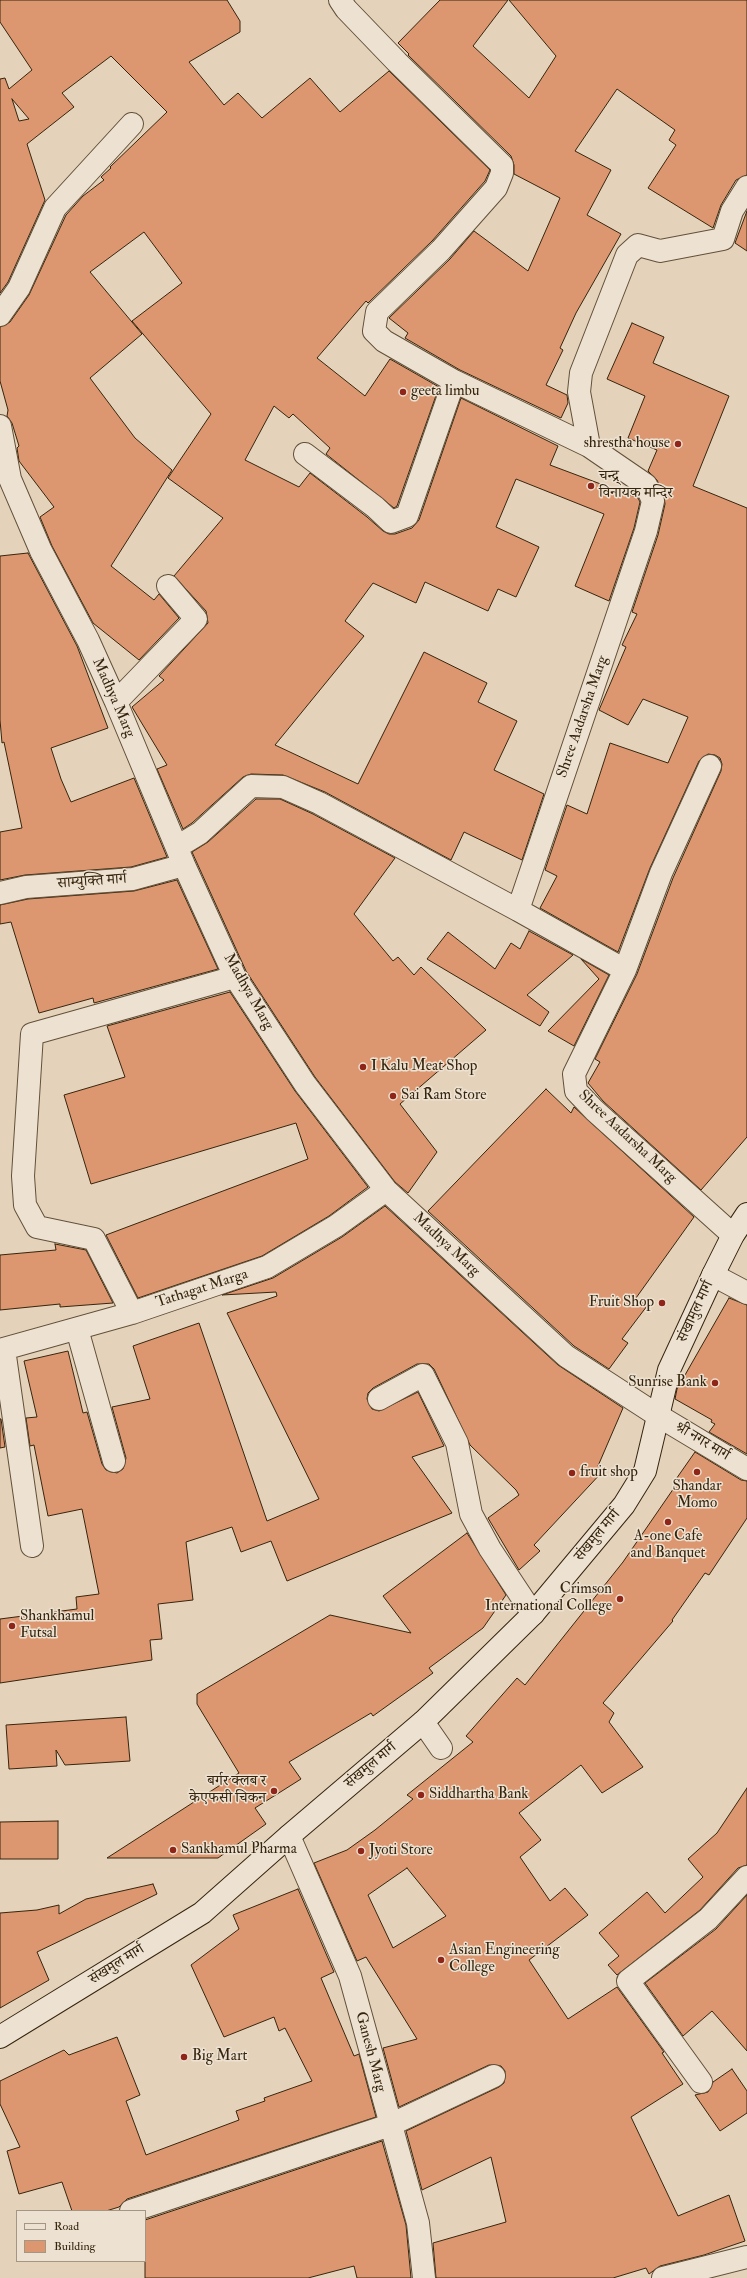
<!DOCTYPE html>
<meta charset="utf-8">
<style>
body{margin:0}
#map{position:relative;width:747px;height:2278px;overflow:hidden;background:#e4d2ba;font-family:"IM FELL Double Pica",serif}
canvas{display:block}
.legend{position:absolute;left:16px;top:2210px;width:130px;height:52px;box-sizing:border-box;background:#ede2d2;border:1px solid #a49683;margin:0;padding:5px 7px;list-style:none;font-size:12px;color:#36250d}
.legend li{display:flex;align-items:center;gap:8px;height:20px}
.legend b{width:20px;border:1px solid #a49683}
</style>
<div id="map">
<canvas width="747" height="2278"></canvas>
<ul class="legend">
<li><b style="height:5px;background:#ede2d2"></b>Road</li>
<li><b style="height:11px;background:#dc9670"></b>Building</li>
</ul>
</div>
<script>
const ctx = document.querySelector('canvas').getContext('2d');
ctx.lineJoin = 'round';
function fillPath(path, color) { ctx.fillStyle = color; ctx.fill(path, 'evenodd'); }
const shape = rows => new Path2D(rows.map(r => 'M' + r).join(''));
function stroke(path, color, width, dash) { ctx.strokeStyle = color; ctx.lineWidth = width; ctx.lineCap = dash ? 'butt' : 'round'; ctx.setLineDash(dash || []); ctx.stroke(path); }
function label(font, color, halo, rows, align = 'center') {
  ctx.font = font + ' "IM FELL Double Pica","Noto Serif Devanagari",serif'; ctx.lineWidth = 3; ctx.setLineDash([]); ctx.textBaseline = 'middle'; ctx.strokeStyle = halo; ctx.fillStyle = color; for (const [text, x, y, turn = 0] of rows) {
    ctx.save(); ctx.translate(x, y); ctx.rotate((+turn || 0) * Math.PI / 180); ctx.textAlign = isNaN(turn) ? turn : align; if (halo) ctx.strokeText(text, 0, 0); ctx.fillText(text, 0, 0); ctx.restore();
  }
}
const building = shape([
 [0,0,227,0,240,21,240,32,189,62,224,105,238,93,262,118,310,78,340,112,389,71,490,170,485,181,432,241,368,303,366,301,317,358,365,396,390,359,439,387,397,506,394,508,326,454,330,448,293,414,289,418,274,406,245,460,299,487,310,473,367,517,383,531,389,534,395,534,412,528,419,520,461,398,558,446,550,465,638,498,640,502,634,528,609,601,575,586,604,514,516,479,496,527,539,547,516,597,498,589,488,611,425,582,416,603,373,583,345,621,364,636,275,745,358,784,424,652,487,683,478,702,517,721,494,770,544,794,522,860,464,832,451,860,325,792,283,775,251,774,243,777,192,823,183,829,157,769,167,765,132,707,164,680,159,676,208,623,206,611,174,576,223,518,168,478,211,414,132,321,182,283,144,232,90,272,142,334,90,378,135,438,172,470,111,566,154,600,159,594,179,618,139,660,93,623,52,546,40,517,54,507,19,461,17,448,19,446,12,423,7,416,8,410,0,381,0,327,10,322,29,295,66,215,83,196,104,180,101,177,111,168,110,167,167,112,111,56,62,93,74,107,27,144,45,200,8,282,0,293,0,79,5,78,9,89,32,70,0,22,0,0],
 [12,99,29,119,19,121,12,99],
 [440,0,508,0,473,46,529,98,556,56,509,0,747,0,747,175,736,180,721,205,713,228,648,188,676,145,669,140,675,130,617,89,575,151,611,170,587,215,621,234,576,313,560,348,563,350,546,385,567,395,568,403,561,418,460,370,405,338,408,333,389,318,450,259,474,231,528,271,560,198,514,174,514,165,511,156,408,55,409,54,398,43,440,0],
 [747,211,747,251,735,243,747,211],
 [632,323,664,337,653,363,729,396,693,486,747,508,747,1137,701,1190,603,1101,588,1083,600,1062,595,1059,637,974,673,878,721,771,722,764,720,758,715,755,708,754,699,761,650,868,618,952,540,908,557,876,545,870,567,805,587,814,610,743,668,763,688,717,643,699,628,725,599,710,626,647,622,645,637,614,632,612,658,535,665,504,664,496,657,480,648,471,657,450,628,438,645,396,607,379,632,323],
 [28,553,77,646,108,728,51,748,61,779,71,802,134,778,167,857,131,867,25,875,0,880,0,832,22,828,4,742,2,743,0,720,0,556,28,553],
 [256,799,280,799,313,814,395,858,354,914,393,961,398,957,414,975,421,967,486,1030,400,1104,437,1152,408,1193,395,1182,315,1077,246,971,192,852,208,842,256,799],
 [177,880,218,969,94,1003,93,998,39,1013,11,922,0,924,0,905,28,899,134,891,177,880],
 [529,931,573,955,527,995,549,1012,540,1026,427,959,448,932,495,969,511,943,520,949,529,931],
 [581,959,609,975,574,1046,548,1031,599,979,581,959],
 [230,992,295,1091,368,1187,329,1216,262,1256,138,1298,106,1235,308,1159,296,1123,91,1184,64,1095,125,1077,107,1026,230,992],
 [546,1089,571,1113,574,1107,694,1217,636,1298,647,1306,622,1339,628,1343,609,1369,574,1346,428,1211,546,1089],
 [385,1206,558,1365,623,1408,598,1466,603,1471,534,1545,540,1551,519,1570,488,1518,519,1495,516,1490,470,1445,434,1369,429,1364,417,1364,373,1388,368,1393,367,1399,372,1409,379,1411,418,1392,444,1446,412,1457,452,1513,287,1581,271,1541,241,1552,232,1527,186,1542,193,1600,158,1604,162,1639,150,1640,152,1660,0,1683,0,1619,77,1609,76,1597,99,1594,82,1509,48,1516,34,1445,30,1446,26,1418,37,1417,24,1361,68,1351,83,1413,87,1412,102,1464,106,1470,117,1473,123,1469,126,1458,112,1407,150,1399,133,1346,199,1323,267,1521,319,1499,227,1313,277,1296,276,1292,222,1295,273,1278,342,1237,385,1206],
 [55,1244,86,1250,113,1303,60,1307,60,1304,0,1310,0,1255,56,1250,55,1244],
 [729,1298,747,1305,747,1454,709,1432,715,1424,711,1422,712,1420,675,1399,677,1389,729,1298],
 [0,1419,1,1419,5,1447,0,1448,0,1419],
 [695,1452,741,1480,747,1481,747,1518,709,1575,705,1573,672,1620,673,1621,603,1703,614,1713,609,1722,643,1767,602,1793,581,1765,519,1813,541,1840,520,1857,550,1901,565,1888,588,1915,529,1960,568,2019,617,1987,664,2052,662,2053,683,2084,631,2117,678,2216,729,2195,745,2241,704,2255,660,2266,649,2274,646,2268,613,2278,436,2278,433,2243,506,2222,491,2157,422,2190,406,2131,499,2087,504,2083,505,2071,501,2066,489,2065,399,2107,383,2048,417,2039,366,1957,357,1961,314,1863,347,1850,375,1830,413,1799,407,1795,473,1742,466,1736,517,1678,525,1685,623,1562,676,1485,674,1482,695,1452],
 [407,1868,446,1916,393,1948,368,1895,407,1868],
 [467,1533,506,1595,483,1628,429,1668,433,1673,373,1716,371,1713,289,1762,301,1779,255,1808,266,1824,218,1858,107,1858,239,1773,197,1704,197,1694,330,1615,411,1633,383,1596,467,1533],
 [126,1717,130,1761,65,1765,56,1750,57,1766,9,1769,6,1725,126,1717],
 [747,1788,747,1865,738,1868,700,1910,617,1975,608,1965,619,1956,599,1933,647,1892,665,1913,703,1877,688,1859,717,1833,747,1788],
 [58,1821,58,1859,0,1859,0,1822,58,1821],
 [153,1884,157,1894,37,1952,49,1980,0,2008,0,1913,37,1910,59,1905,59,1914,86,1899,153,1884],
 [298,1889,334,1972,321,1978,354,2056,359,2054,376,2117,127,2199,119,2207,106,2211,72,2211,62,2182,19,2194,7,2151,20,2147,0,2104,0,2081,64,2050,69,2055,117,2037,140,2095,126,2101,146,2155,239,2120,236,2111,265,2101,264,2098,312,2081,285,2028,279,2031,274,2017,224,2037,191,1965,239,1929,233,1915,298,1889],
 [747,1895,747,2051,712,2011,683,2036,645,1983,716,1929,747,1895],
 [732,2069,747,2091,747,2113,720,2131,695,2095,708,2092,713,2082,732,2069],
 [382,2141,406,2225,411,2278,357,2278,354,2266,308,2278,145,2278,145,2220,382,2141]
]);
const minor = shape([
 [340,0,346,9,397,62,502,165,502,173,496,188,441,250,377,312,374,331,384,341,454,381,589,446],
 [0,315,19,288,55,208,132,124],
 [0,426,10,479,41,551,88,640,116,702,184,865,235,977,305,1084,386,1190,566,1356,657,1415,747,1469],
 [305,454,375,507,391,522,407,516,454,381],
 [116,702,196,619,168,586],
 [177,847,200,833,251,786,283,787,319,803,518,910],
 [0,893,26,887,133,879,184,865],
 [625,970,661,873,710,766],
 [733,1235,594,1110,576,1091,574,1074,625,970,518,910,646,531,653,501,646,485,589,446,579,392,581,373,627,255,638,245,660,251,723,239,732,211,747,187],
 [713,1275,747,1293],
 [132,1313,94,1239,37,1227,25,1205,23,1176,32,1034,235,977],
 [77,1329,114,1461],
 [4,1349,32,1546],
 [0,1350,132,1313,267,1267,336,1226,386,1190],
 [379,1399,423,1375,457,1443,471,1514,490,1549,533,1614],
 [423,1722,441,1748],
 [289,1836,350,1976,418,2223,424,2278],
 [701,2082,628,1981,708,1919,747,1877],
 [131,2211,390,2125,494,2076],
 [663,2278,747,2257]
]);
const secondary = shape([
 [0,2037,202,1913,289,1836,423,1722,533,1614,624,1505,645,1471,669,1370,713,1275,733,1235,747,1214]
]);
const markers = [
 [403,392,4,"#8f2418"],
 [678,444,4,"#8f2418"],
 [591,486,4,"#8f2418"],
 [363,1067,4,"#8f2418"],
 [393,1096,4,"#8f2418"],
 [662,1303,4,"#8f2418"],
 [715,1383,4,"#8f2418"],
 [697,1472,4,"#8f2418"],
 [572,1473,4,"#8f2418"],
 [668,1522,4,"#8f2418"],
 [620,1599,4,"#8f2418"],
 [12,1626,4,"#8f2418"],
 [274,1791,4,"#8f2418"],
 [421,1795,4,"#8f2418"],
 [173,1850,4,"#8f2418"],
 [361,1851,4,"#8f2418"],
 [441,1960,4,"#8f2418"],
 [184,2057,4,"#8f2418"]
];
const poiNames = [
 ["geeta limbu",411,392],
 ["shrestha house",670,444,"right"],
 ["चन्द्र्",599,477],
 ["विनायक मन्दिर",599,494],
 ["I Kalu Meat Shop",371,1067],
 ["Sai Ram Store",401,1096],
 ["Fruit Shop",654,1303,"right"],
 ["Sunrise Bank",707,1383,"right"],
 ["fruit shop",580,1473],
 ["Shandar",697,1487,"center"],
 ["Momo",697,1504,"center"],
 ["A-one Cafe",668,1537,"center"],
 ["and Banquet",668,1554,"center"],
 ["Crimson",612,1590,"right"],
 ["International College",612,1607,"right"],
 ["Shankhamul",20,1617],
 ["Futsal",20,1634],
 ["बर्गर क्लब र",266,1782,"right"],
 ["केएफसी चिकन",266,1799,"right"],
 ["Siddhartha Bank",429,1795],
 ["Sankhamul Pharma",181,1850],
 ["Jyoti Store",369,1851],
 ["Asian Engineering",449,1951],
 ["College",449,1968],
 ["Big Mart",192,2057]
];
const streetNames = [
 ["Madhya Marg",113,698,66],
 ["Shree Aadarsha Marg",583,717,-71],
 ["साम्युक्ति मार्ग",92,882,-4],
 ["Madhya Marg",248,992,60],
 ["Shree Aadarsha Marg",627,1137,43],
 ["Madhya Marg",446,1245,43],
 ["Tathagat Marga",202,1289,-18],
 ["संखामुल मार्ग",696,1312,-65],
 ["श्री नगर मार्ग",702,1442,31],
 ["संखमुल मार्ग",598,1536,-50],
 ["संखमुल मार्ग",371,1766,-40],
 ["संखमुल मार्ग",117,1965,-32],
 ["Ganesh Marg",370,2052,75]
];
fillPath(building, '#dc9670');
stroke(building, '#36250d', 1);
stroke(minor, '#625038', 24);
stroke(secondary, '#36250d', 24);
stroke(minor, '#ede2d2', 22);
stroke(secondary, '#ede2d2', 22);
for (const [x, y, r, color] of markers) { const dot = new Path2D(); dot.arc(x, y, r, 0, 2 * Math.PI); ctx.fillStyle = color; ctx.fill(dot); stroke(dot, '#ede2d2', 1.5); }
label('15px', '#36250d', '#ede2d2', poiNames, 'left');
label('15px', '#36250d', '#ede2d2', streetNames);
</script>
